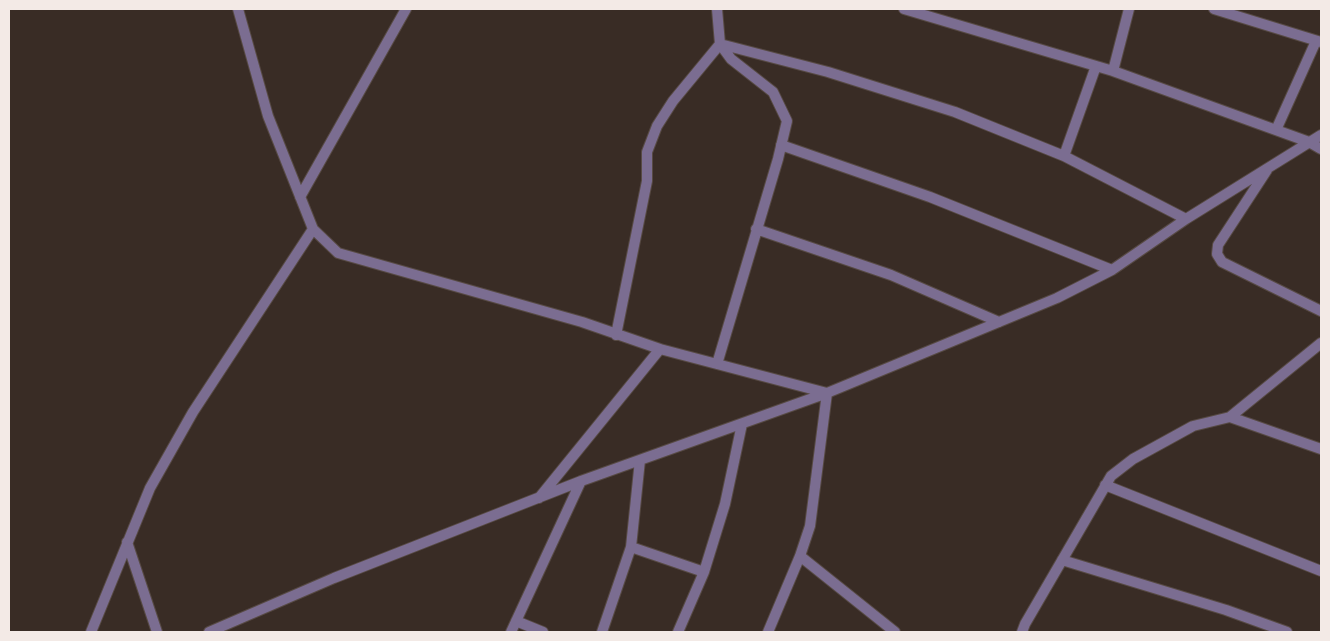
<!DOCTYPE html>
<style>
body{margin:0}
#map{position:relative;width:1330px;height:641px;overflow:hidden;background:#392c25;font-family:"PT Sans",sans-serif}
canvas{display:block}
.frame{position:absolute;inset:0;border:10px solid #f3eae6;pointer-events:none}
</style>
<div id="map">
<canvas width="1330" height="641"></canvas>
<div class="frame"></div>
</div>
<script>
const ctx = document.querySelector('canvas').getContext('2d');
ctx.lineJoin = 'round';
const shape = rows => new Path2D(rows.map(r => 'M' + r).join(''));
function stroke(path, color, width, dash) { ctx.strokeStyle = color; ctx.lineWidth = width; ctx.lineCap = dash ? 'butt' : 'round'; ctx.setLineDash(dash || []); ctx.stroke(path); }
const minor = shape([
 [238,9,268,116,313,229,338,253,582,322,660,349,827,393,810,526,800,556,768,632],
 [904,9,1113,71,1309,142,1321,149],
 [1214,9,1321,42],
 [1113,71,1129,9],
 [1276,130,1316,41],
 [781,145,930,197,1112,270],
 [1064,156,1096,66],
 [1267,170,1218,245,1217,254,1222,262,1321,311],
 [300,197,406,9],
 [756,229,891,275,999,322],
 [616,335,647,181,647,152,657,126,673,101,720,44,828,72,955,112,1064,156,1186,219],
 [717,364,778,159,787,121,773,92,731,59,720,44,717,9],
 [1230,417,1321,449],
 [1105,485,1321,571],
 [539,498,660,349],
 [127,542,157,632],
 [631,547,704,572],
 [800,556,895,632],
 [1062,560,1226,610,1287,632],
 [516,621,543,632],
 [91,632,150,488,193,412,313,229],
 [209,632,334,578,581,481,827,393,1057,298,1112,270,1186,219,1321,135],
 [511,632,581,481],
 [602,632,631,547,640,460],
 [678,632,704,572,725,504,742,424],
 [1022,632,1025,624,1111,476,1133,459,1193,426,1230,417,1321,343]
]);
stroke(minor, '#574a44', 12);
stroke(minor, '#7b6d91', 10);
</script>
